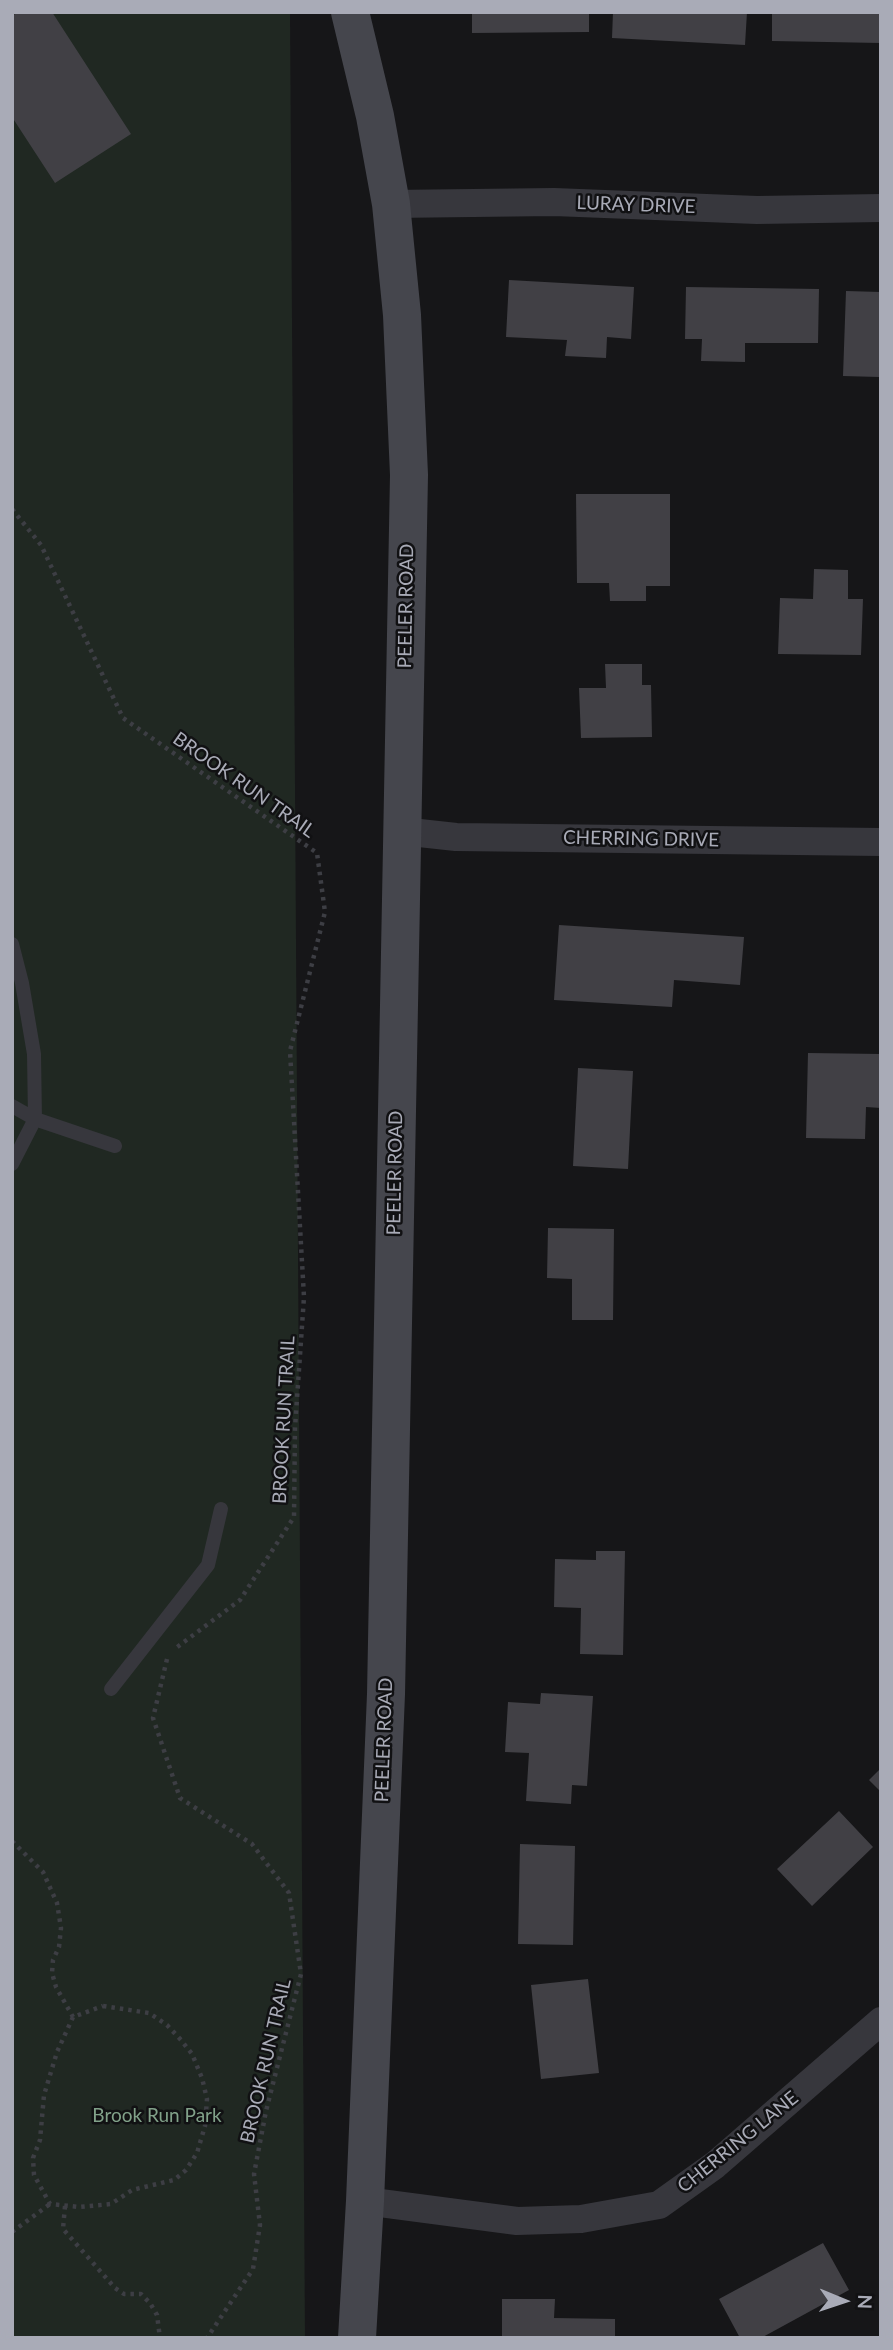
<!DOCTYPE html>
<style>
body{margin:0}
#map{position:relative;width:893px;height:2350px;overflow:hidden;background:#161618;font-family:Lato,sans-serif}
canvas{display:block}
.frame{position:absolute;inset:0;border:14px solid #a9abb7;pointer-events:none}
.north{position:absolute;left:809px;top:2266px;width:70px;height:70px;-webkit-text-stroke:5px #111113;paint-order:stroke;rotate:92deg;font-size:19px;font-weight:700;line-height:28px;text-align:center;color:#a9abb7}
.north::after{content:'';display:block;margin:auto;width:24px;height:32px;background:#a9abb7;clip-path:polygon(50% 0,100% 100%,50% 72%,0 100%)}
</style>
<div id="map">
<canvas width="893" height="2350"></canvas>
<div class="frame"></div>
<div class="north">N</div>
</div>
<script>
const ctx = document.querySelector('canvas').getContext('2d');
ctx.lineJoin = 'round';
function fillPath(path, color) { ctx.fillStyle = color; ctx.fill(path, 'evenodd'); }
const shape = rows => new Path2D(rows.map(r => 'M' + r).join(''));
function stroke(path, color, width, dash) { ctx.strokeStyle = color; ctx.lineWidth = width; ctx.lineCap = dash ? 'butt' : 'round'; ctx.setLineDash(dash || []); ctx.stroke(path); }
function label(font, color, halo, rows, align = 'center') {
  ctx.font = font + ' Lato,sans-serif'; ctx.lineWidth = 5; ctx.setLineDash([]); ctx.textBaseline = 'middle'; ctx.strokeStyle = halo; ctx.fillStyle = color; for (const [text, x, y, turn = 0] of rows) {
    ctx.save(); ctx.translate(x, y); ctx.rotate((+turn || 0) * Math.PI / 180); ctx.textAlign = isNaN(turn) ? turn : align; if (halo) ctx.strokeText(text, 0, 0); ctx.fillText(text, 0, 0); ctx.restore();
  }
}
const green = shape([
 [12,12,290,12,305,2338,12,2338]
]);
const building = shape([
 [18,12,52,12,131,134,55,183,12,117,12,16],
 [472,12,589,12,589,32,472,33],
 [613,12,747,12,745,45,612,38],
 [772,12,881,12,881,43,772,41],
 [509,280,634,287,631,339,607,337,606,358,565,356,567,340,506,337],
 [686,287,819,289,818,343,745,343,745,362,701,361,702,339,685,339],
 [846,291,881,292,879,377,843,376],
 [576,494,670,494,670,586,646,586,646,601,610,601,609,583,577,583],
 [814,569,848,570,848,599,863,599,861,655,778,654,780,598,813,599],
 [605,664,642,664,642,685,651,685,652,737,581,738,579,688,606,688],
 [559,925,744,937,740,985,674,980,672,1007,554,1000],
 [808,1053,881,1054,881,1108,866,1107,865,1139,806,1138],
 [578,1068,633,1071,628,1169,573,1166],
 [548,1228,614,1229,613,1320,572,1320,572,1279,547,1278],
 [596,1551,625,1551,623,1655,580,1654,581,1608,554,1607,555,1559,596,1560],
 [541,1693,593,1696,587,1786,572,1785,571,1804,526,1801,529,1753,505,1752,508,1702,540,1704],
 [881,1768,881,1792,869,1780],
 [839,1811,873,1847,812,1906,777,1869],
 [520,1844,575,1846,573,1945,518,1944],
 [588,1979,599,2073,541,2079,531,1985],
 [823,2243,849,2290,761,2338,740,2338,719,2299],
 [502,2299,555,2299,554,2318,615,2319,615,2338,502,2338]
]);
const path = shape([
 [12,509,41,545,123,718,317,853,325,912,290,1051,304,1297,295,1428,294,1517,240,1600,176,1648],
 [167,1659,153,1718,180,1798,252,1844,289,1893,301,1974,266,2111,254,2174,260,2225,253,2269,207,2338],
 [12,1841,43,1872,57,1903,61,1928,59,1947,53,1960,52,1973,56,1987,73,2017],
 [103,2006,149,2013,167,2025,181,2040,192,2054,202,2078,207,2099,205,2126,197,2153,186,2170,174,2180,132,2190,111,2204,79,2207,50,2204,34,2175,33,2158,40,2140,44,2095,57,2052,73,2017,103,2006],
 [65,2206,63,2229,115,2288,124,2294,141,2294,150,2303,157,2315,160,2338],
 [12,2232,50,2204]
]);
const lane = shape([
 [12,944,22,983,34,1054,35,1119],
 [12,1106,35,1119],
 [12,1164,35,1119,115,1146],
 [111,1689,208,1565,221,1509]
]);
const street = shape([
 [391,204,554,202,757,210,881,208],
 [401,831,456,837,881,842],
 [365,2201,517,2221,581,2219,659,2205,715,2165,881,2021]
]);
const secondary = shape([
 [350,12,375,116,391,204,402,315,409,475,386,1694,365,2201,357,2338]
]);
const streetNames = [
 ["LURAY DRIVE",636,205,2],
 ["PEELER ROAD",406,606,-89],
 ["BROOK RUN TRAIL",244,785,35],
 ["CHERRING DRIVE",641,839,1],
 ["PEELER ROAD",395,1173,-89],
 ["BROOK RUN TRAIL",284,1420,-87],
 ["PEELER ROAD",384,1740,-88],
 ["BROOK RUN TRAIL",266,2061,-77],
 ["CHERRING LANE",738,2142,-39]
];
const parkNames = [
 ["Brook Run Park",157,2116]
];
fillPath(green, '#202822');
fillPath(building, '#414045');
stroke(path, '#3d3e44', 4.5, [3.5, 5]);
stroke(lane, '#37373d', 14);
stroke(street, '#37373d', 28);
stroke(secondary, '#45464d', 38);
label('19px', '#a9abb7', '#111113', streetNames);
label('19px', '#81a189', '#111113', parkNames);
</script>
